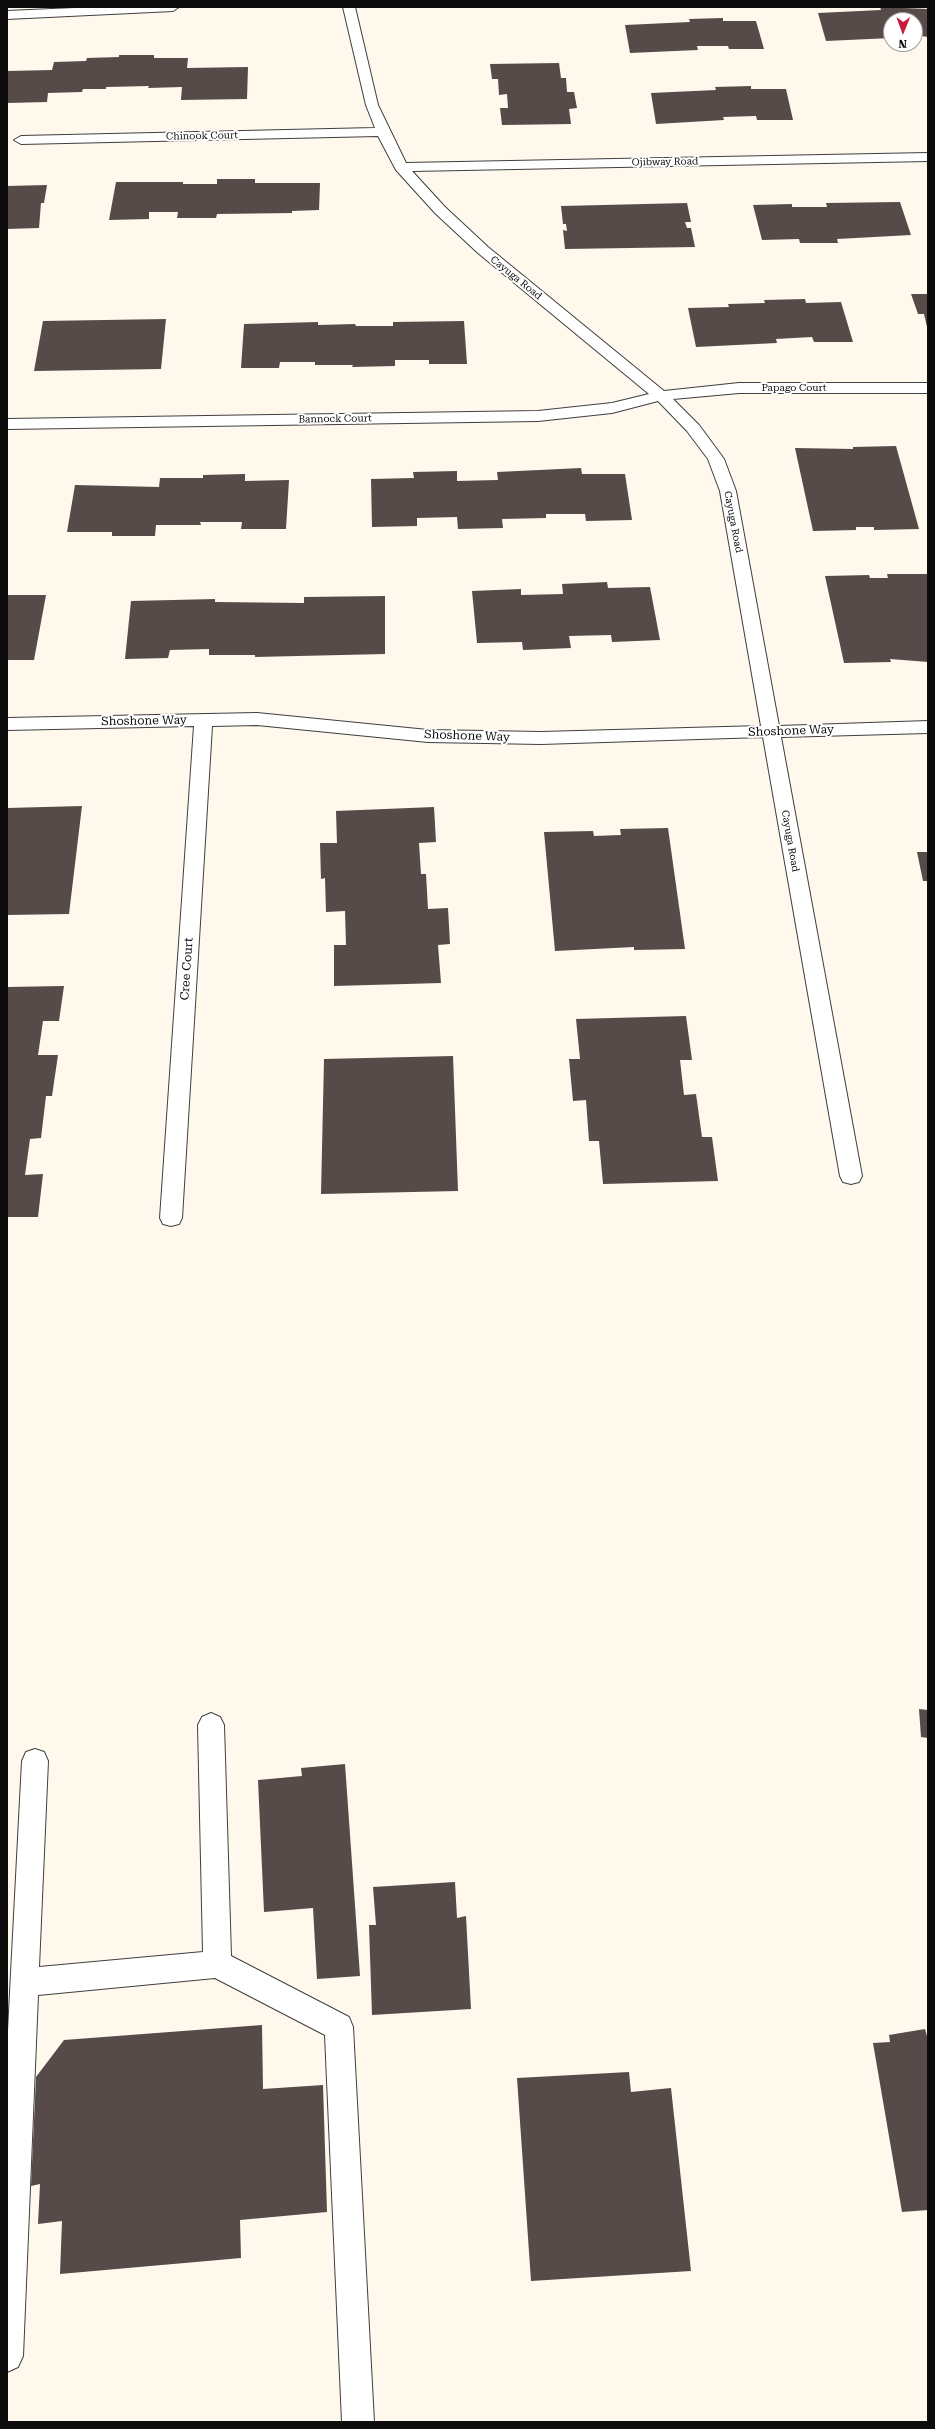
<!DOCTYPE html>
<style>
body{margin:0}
#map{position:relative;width:935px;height:2429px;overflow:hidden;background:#fff8ec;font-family:"Roboto Serif",serif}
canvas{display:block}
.frame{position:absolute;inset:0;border:8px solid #0c0c0c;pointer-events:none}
.north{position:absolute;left:883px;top:12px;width:40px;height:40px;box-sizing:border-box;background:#fff;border:1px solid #9e9e9e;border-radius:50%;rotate:181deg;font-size:11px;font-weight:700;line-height:16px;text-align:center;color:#0c0c0c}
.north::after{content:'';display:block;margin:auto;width:14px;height:18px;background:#c8193b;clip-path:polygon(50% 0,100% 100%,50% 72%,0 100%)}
</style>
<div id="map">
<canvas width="935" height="2429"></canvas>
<div class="frame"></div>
<div class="north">N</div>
</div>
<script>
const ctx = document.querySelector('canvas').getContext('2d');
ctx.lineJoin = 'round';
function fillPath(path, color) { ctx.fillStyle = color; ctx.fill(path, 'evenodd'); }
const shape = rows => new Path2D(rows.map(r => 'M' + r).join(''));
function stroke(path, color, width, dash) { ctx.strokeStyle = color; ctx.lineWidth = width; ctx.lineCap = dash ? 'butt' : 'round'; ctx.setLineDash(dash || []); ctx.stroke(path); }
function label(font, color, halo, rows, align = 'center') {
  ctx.font = font + ' "Roboto Serif",serif'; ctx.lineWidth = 4; ctx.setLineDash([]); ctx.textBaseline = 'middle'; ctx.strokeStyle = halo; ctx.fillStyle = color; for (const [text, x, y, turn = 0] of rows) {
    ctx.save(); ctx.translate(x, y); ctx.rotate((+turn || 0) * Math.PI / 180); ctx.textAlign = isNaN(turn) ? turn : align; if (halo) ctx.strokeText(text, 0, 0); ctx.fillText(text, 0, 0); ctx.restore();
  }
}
const building = shape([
 [880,7,928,9,928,37,915,35,915,20,891,20,891,38,826,41,818,13,881,10],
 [723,18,723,21,756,21,764,49,729,49,728,46,697,46,698,50,630,53,625,25,690,22,689,19],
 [119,55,154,55,154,58,188,58,187,68,248,67,247,99,181,100,182,87,148,88,149,86,106,87,106,89,83,89,82,92,48,93,47,102,7,103,7,71,52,70,54,62,86,61,87,58,119,57],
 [559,63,561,78,566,78,567,92,574,92,577,108,569,109,571,124,502,125,500,108,508,108,507,94,499,95,498,79,492,79,490,64],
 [751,86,751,89,786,89,793,120,757,120,756,116,723,117,724,120,656,124,651,93,716,90,715,87],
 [217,179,255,179,255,183,320,183,319,210,292,211,292,213,217,214,216,218,177,218,178,212,149,212,149,219,109,220,116,182,183,182,183,184,217,184],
 [47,185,44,203,41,203,39,228,7,229,7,186],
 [900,202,911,235,837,239,838,243,800,243,799,239,762,240,753,205,792,204,792,207,827,207,826,203],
 [687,203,691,222,685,222,687,228,691,228,695,247,565,249,563,230,567,231,566,224,563,224,561,206],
 [911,294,928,294,928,331,924,314,918,314],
 [805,299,806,303,841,302,853,342,814,342,812,337,776,339,777,343,696,347,688,308,729,307,728,304,765,303,764,300],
 [166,319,161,369,34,371,43,321],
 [464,321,467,364,429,364,429,360,395,360,395,366,352,367,353,365,315,365,315,362,280,362,279,368,241,368,244,324,318,322,318,325,355,324,356,326,393,326,393,322],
 [896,446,919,529,874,530,874,527,856,527,856,530,813,531,795,448,853,449,853,447],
 [581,468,582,474,625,474,632,520,586,521,585,514,546,514,546,518,502,519,503,528,458,529,457,517,417,518,417,526,372,527,371,479,414,478,413,472,457,471,457,481,498,480,497,472],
 [245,474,245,481,289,480,286,529,241,529,242,522,200,522,201,525,156,525,155,536,112,536,112,532,67,532,75,485,159,487,160,478,203,478,203,475],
 [887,574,928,574,928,662,890,659,891,662,844,663,825,576,869,575,870,578,888,578],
 [607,582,608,588,650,587,660,640,612,642,611,635,569,636,571,648,523,650,522,642,477,643,472,591,521,589,521,595,563,594,562,584],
 [7,595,46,595,34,660,7,660],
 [385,596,385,654,255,657,255,655,209,655,209,649,170,650,168,658,125,659,131,601,215,599,215,602,304,603,304,597],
 [82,806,69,914,7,915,7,808],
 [434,807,436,842,419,843,421,874,426,874,428,909,448,908,450,944,438,945,441,983,334,986,334,945,346,945,345,911,326,912,325,878,321,879,320,843,337,843,336,811],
 [668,828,685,949,634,950,634,947,555,951,544,832,593,831,594,836,621,835,620,829],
 [917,852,928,852,928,881,923,881],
 [64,986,59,1021,43,1021,38,1055,58,1055,52,1096,46,1096,41,1138,30,1139,25,1175,43,1174,38,1217,7,1217,7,987],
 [686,1016,692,1060,680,1060,684,1095,696,1094,702,1137,712,1137,718,1181,603,1184,599,1141,589,1141,586,1100,573,1101,569,1059,580,1059,576,1019],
 [453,1056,458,1191,321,1194,324,1059],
 [919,1709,928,1710,928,1738,921,1737],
 [345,1764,360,1976,317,1979,313,1908,264,1912,258,1780,302,1776,301,1768],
 [455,1882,457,1918,466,1916,471,2009,372,2015,369,1925,376,1925,373,1887],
 [262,2025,263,2089,323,2085,327,2212,240,2220,241,2258,60,2274,62,2221,38,2224,40,2184,31,2186,36,2077,64,2040],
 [925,2029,928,2040,928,2210,902,2212,873,2043,890,2042,889,2035],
 [629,2072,631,2092,671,2088,691,2271,531,2281,517,2078]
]);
const minor = shape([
 [97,7,179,7,173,11,7,19,7,11,97,7],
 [343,7,355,7,378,105,406,163,928,153,928,161,412,171,445,207,488,247,664,391,739,383,928,383,928,393,739,393,673,399,699,425,724,459,736,491,779,726,928,721,928,733,781,737,862,1176,859,1182,851,1184,843,1182,840,1176,763,737,541,744,428,742,257,725,212,726,182,1218,179,1224,171,1226,163,1224,160,1218,194,726,7,730,7,718,257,713,428,730,541,732,761,726,720,491,708,459,687,431,658,401,612,413,538,421,7,429,7,419,538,411,612,403,649,394,478,253,435,213,396,170,378,136,21,144,14,140,21,136,375,128,366,105,343,7],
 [211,1713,220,1717,224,1725,231,1956,349,2017,353,2027,374,2422,342,2422,325,2035,215,1978,38,1995,23,2356,18,2367,7,2372,7,2050,22,1761,26,1752,35,1749,44,1752,48,1761,39,1967,203,1952,198,1725,202,1717,211,1713]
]);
const farStreetnames = [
 ["Chinook Court",202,136,-1],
 ["Ojibway Road",665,162,-1],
 ["Cayuga Road",516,278,39],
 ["Papago Court",794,388],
 ["Bannock Court",335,419,-1],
 ["Cayuga Road",733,522,79],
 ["Cayuga Road",790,841,80]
];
const streetNames = [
 ["Shoshone Way",144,721,-1],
 ["Shoshone Way",791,731,-2],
 ["Shoshone Way",467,736,2],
 ["Cree Court",187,969,-86]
];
fillPath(building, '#564b48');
stroke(minor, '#3f3f3f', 2);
fillPath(minor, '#fff');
label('10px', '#0c0c0c', '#fff', farStreetnames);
label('12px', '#0c0c0c', '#fff', streetNames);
</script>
